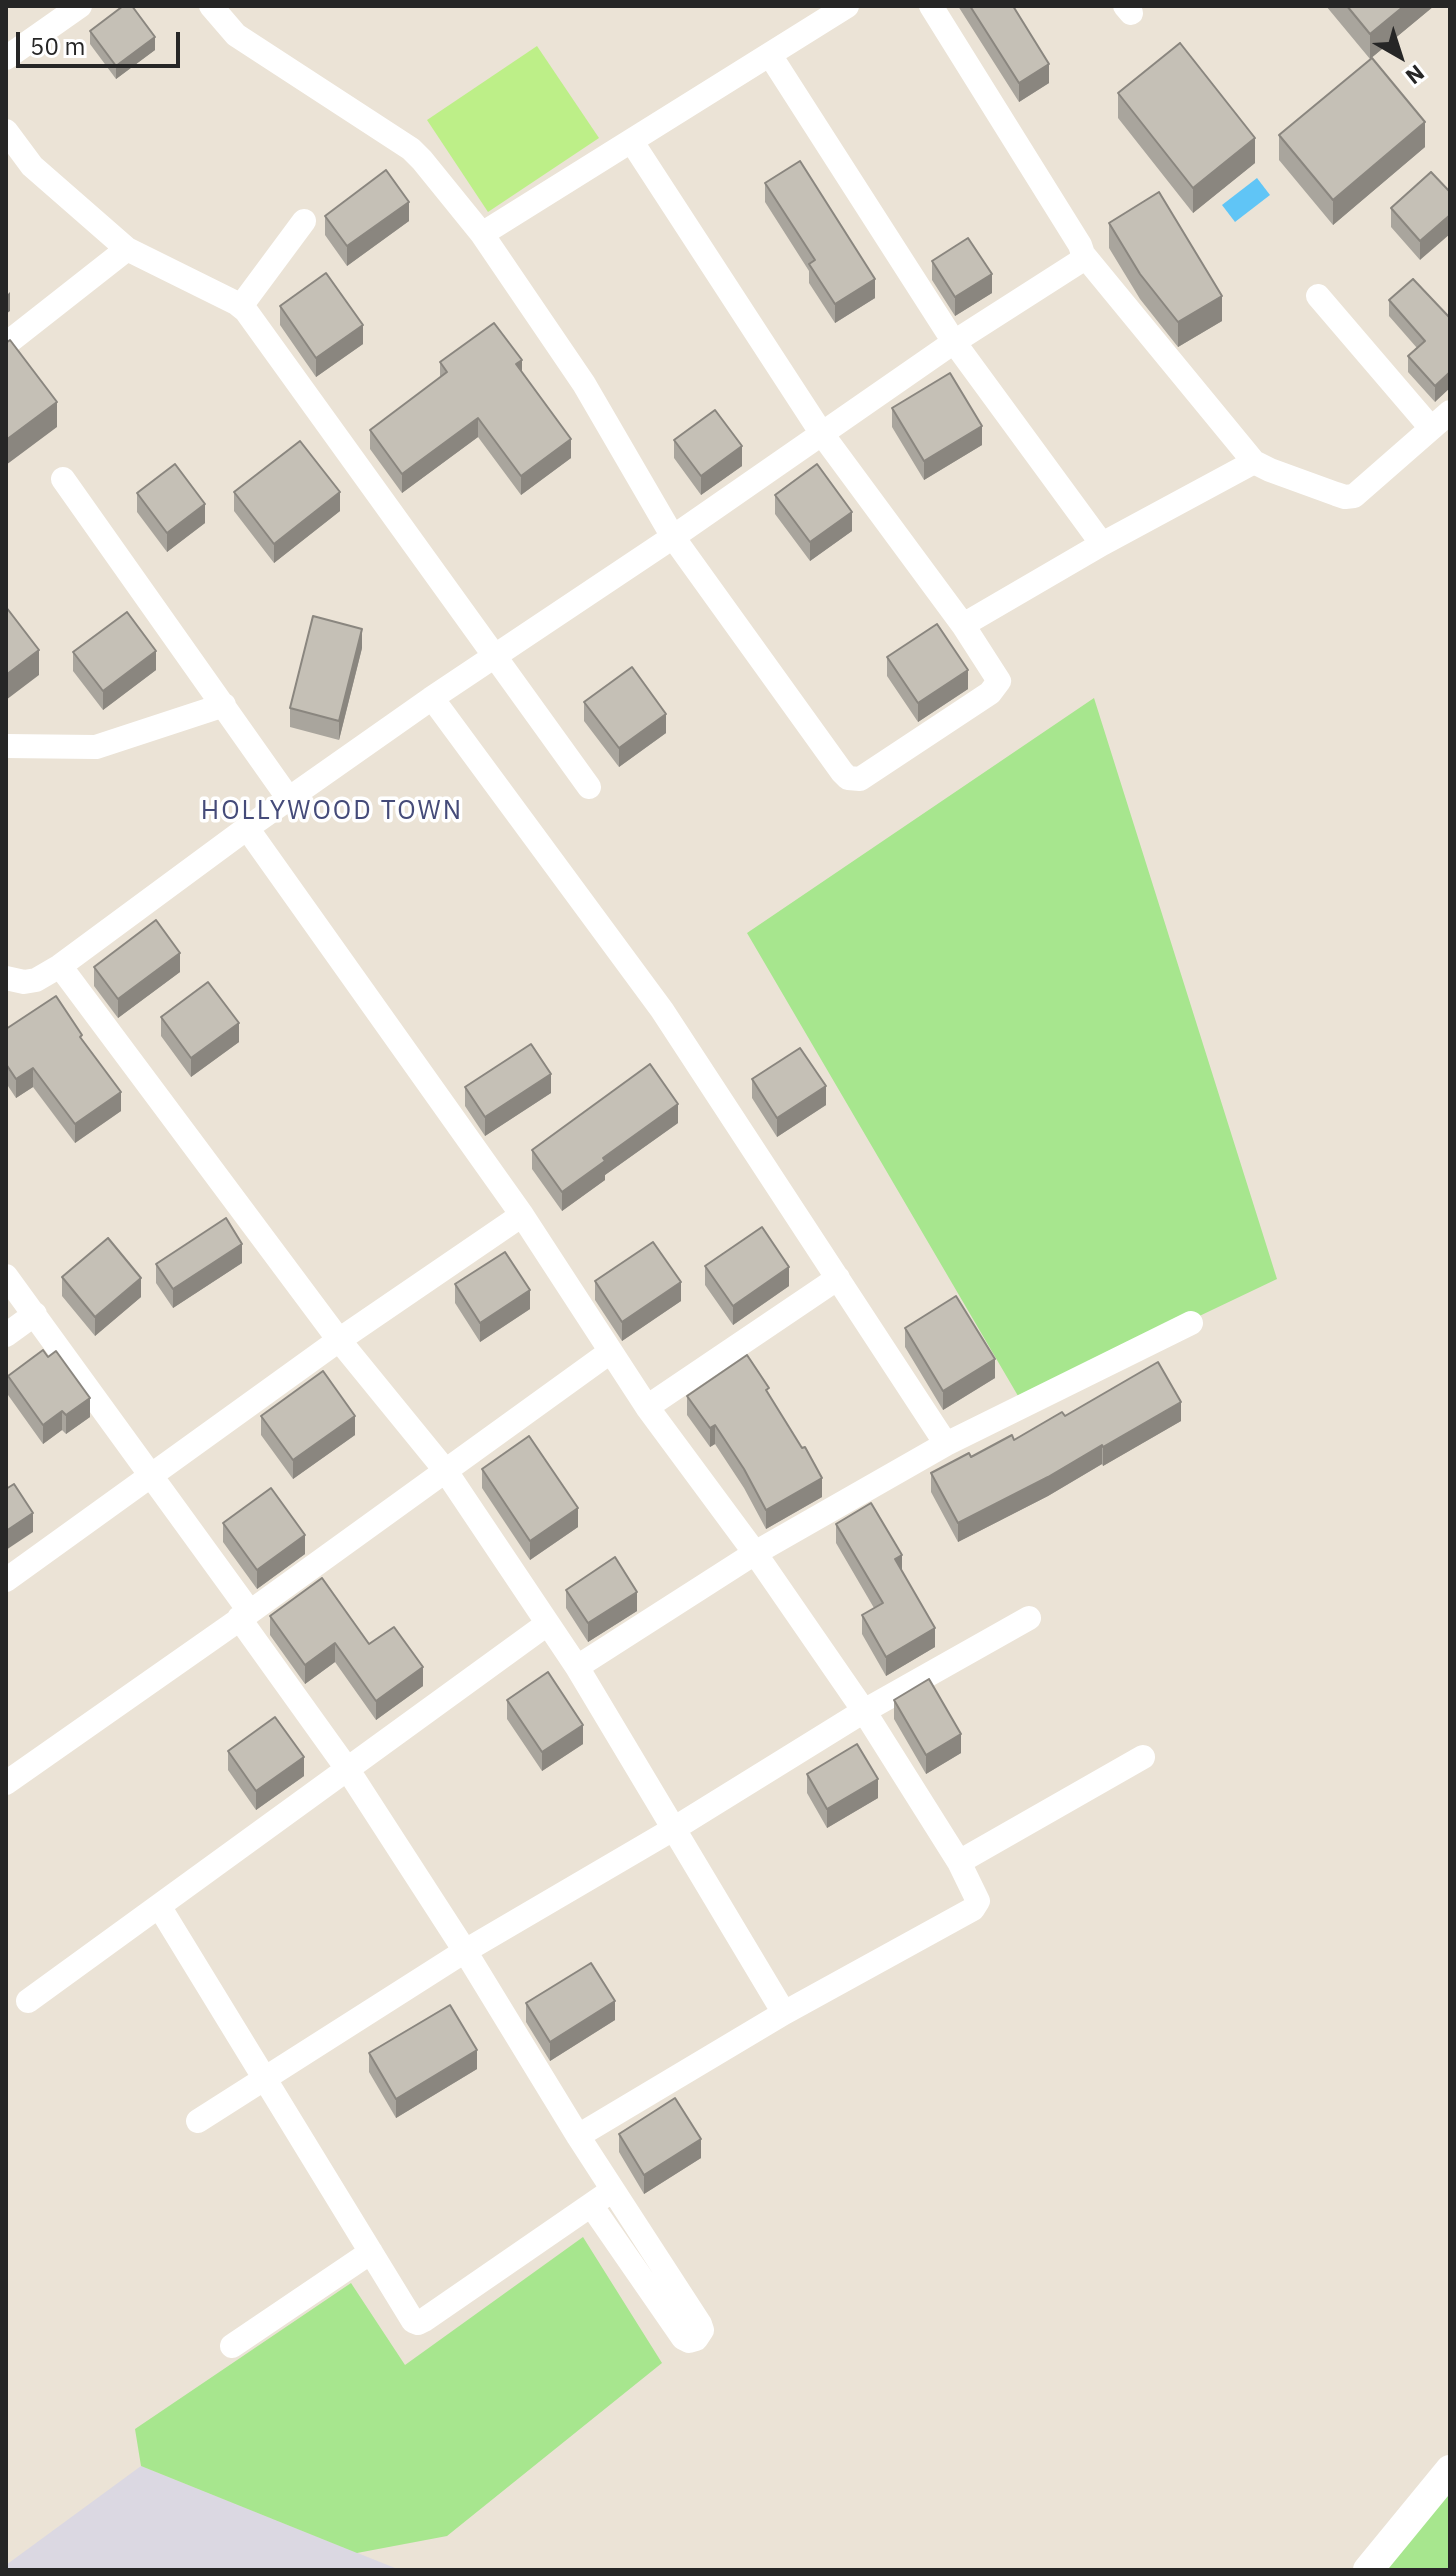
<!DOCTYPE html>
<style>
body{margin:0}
#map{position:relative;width:1456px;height:2576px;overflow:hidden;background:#ebe3d6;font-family:"IBM Plex Sans",sans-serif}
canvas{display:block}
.frame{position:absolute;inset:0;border:8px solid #262626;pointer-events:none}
.north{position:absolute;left:1360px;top:16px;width:80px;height:80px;-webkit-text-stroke:6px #fff;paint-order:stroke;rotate:141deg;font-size:22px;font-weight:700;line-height:32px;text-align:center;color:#262626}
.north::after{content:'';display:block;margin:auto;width:28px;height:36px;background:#262626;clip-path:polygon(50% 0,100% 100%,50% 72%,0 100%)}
.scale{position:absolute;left:16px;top:32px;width:164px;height:36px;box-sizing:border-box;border:4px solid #262626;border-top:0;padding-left:10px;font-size:24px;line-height:28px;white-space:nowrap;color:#262626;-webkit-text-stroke:6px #fff;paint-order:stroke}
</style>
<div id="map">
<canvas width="1456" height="2576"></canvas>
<div class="frame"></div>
<div class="north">N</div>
<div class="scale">50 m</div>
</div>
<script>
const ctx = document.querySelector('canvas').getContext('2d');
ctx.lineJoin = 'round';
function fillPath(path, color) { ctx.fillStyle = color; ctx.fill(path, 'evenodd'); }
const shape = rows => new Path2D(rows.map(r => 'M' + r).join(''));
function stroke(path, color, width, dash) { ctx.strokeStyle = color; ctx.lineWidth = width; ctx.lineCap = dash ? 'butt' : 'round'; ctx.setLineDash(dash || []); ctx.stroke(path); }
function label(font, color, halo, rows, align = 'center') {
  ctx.font = font + ' "IBM Plex Sans",sans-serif'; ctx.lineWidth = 7; ctx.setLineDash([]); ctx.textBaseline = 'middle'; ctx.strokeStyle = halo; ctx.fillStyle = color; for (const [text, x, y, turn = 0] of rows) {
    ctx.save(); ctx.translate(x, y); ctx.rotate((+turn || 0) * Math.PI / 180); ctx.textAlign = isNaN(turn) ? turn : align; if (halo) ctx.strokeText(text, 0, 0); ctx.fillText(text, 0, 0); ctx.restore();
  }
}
const industrial = shape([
 [141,2466,400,2570,6,2570,6,2565]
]);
const green = shape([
 [1094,698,1277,1279,1021,1401,747,933],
 [583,2237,662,2363,447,2536,357,2553,141,2466,135,2429,351,2283,405,2365],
 [1450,2483,1450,2570,1380,2570]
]);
const pitch = shape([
 [537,46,599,138,488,212,427,120]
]);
const water = shape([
 [1257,178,1270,195,1235,222,1222,205]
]);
const minor = shape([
 [211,6,236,35,411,149,422,160,482,234,584,384,673,537,842,772,848,778,860,779,990,693,999,681,963,625,822,434,632,142],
 [1125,6,1131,13],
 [770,55,954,342,1102,544],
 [6,58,80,6],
 [6,131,32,166,127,249,236,303,246,311,589,787],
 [482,234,847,6],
 [1083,254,1254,462],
 [1318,296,1431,428],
 [241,306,304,221],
 [6,344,127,249],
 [63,479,289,799],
 [963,625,1102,544,1254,462,1270,470,1336,494,1345,497,1354,496,1450,412],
 [432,698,662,1010,946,1444],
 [6,746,96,747,224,705],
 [247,828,522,1215,647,1407,755,1553,864,1711,959,1862,978,1901,973,1909,784,2013,578,2136],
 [60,966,339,1340,445,1470,577,1667,784,2013],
 [6,978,24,982,36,980,60,966,247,828,432,698,673,537,954,342,1079,262,1083,254,1080,245,931,6],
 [6,1276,250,1612],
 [6,1335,35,1314],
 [647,1407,838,1278],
 [6,1580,339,1340,522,1215],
 [239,1618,348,1770,465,1951,578,2136,700,2324,702,2330,696,2339,689,2341,683,2338,591,2205],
 [577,1667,755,1553,946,1444,1191,1323],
 [6,1783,250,1612,610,1352],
 [959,1862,1143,1757],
 [159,1906,413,2321,418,2323,424,2320,604,2196],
 [28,2001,547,1624],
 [198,2121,465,1951,675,1828,864,1711,1029,1618],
 [232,2346,371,2252]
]);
const tertiary = shape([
 [1368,2570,1450,2470]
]);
const wall = shape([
 [958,6,1013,6,1049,83,1019,102],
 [1326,6,1434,6,1370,59],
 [90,31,155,50,116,79,90,44],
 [1118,93,1255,163,1193,213,1118,118],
 [1279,135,1425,147,1333,225,1279,160],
 [1431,172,1420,260,1391,227,1391,208],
 [765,183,875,298,835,323,809,283,809,271,765,202],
 [325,216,409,221,347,266,325,235],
 [1109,223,1222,321,1178,347,1140,299,1109,248],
 [932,261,992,293,955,316,932,280],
 [1389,300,1450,318,1435,402,1408,372,1408,356,1417,348,1389,316],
 [280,306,363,344,316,377,280,325],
 [440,362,571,458,521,495,478,437,402,493,370,449,370,430,440,377],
 [892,408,982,445,924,480,892,427],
 [674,440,742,466,701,495,674,458],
 [234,492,340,511,274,563,234,511],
 [137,493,205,523,167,552,137,512],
 [775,495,852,531,810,561,775,514],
 [362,648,339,740,290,727,290,708],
 [73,652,156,670,103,710,73,671],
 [887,657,968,689,918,722,887,676],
 [584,702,666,733,619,767,584,721],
 [94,967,180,972,118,1018,94,986],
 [161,1017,239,1042,191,1077,161,1036],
 [6,1029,82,1040,121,1111,75,1143,33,1087,16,1098,6,1083],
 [752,1079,826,1105,777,1137,752,1098],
 [465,1087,551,1093,485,1136,465,1106],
 [678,1123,605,1175,605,1180,562,1211,532,1169,532,1150],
 [242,1263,173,1308,156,1283,156,1264],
 [705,1266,789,1286,733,1325,705,1285],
 [62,1277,141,1297,95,1336,62,1296],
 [595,1281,681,1301,622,1341,595,1300],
 [455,1284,530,1309,480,1342,455,1303],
 [905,1328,995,1378,943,1410,905,1347],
 [48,1357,90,1417,66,1434,62,1430,43,1444,8,1395,8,1376],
 [769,1394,822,1497,766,1529,744,1488,715,1444,710,1447,687,1415,687,1396],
 [261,1416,355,1435,293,1479,261,1435],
 [1065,1416,1181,1421,1103,1466,1102,1464,1048,1496,958,1542,931,1492,931,1473,1014,1440],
 [482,1469,578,1527,530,1560,482,1488],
 [223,1523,305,1554,257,1589,223,1542],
 [836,1524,902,1571,935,1647,886,1676,862,1634,862,1615,874,1608,836,1543],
 [566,1590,637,1611,588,1642,566,1608],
 [270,1616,369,1644,423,1686,376,1720,335,1662,305,1684,270,1635],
 [507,1700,583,1744,542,1771,507,1719],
 [894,1700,961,1753,926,1774,894,1719],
 [228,1751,304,1776,256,1810,228,1770],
 [807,1774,878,1798,827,1828,807,1793],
 [526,2003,615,2020,550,2061,526,2022],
 [369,2053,477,2069,396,2118,369,2072],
 [619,2134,701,2158,644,2194,619,2152]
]);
const shadedWall = shape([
 [1404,6,1434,6,1370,59,1370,34],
 [155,37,155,50,116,79,116,66],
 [1049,64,1049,83,1019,102,1019,83],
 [1425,122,1425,147,1333,225,1333,200],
 [1255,138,1255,163,1193,213,1193,188],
 [409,202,409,221,347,266,347,246],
 [1450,215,1450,234,1420,260,1420,241],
 [992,274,992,293,955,316,955,297],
 [875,279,875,298,835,323,835,304],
 [10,292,10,311,6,314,6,296],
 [1222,296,1222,321,1178,347,1178,322],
 [363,325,363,344,316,377,316,358],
 [522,360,522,379,516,364],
 [1450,372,1450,388,1435,402,1435,386],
 [57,402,57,427,6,465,6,440],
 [478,418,478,437,402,493,402,474],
 [982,426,982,445,924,480,924,461],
 [571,439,571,458,521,495,521,476],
 [742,446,742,466,701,495,701,476],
 [340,492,340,511,274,563,274,544],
 [205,504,205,523,167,552,167,533],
 [852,512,852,531,810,561,810,542],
 [362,629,362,648,339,740,339,721],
 [39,650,39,675,6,700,6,675],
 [156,651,156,670,103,710,103,691],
 [968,670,968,689,918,722,918,703],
 [666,714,666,733,619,767,619,748],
 [180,953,180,972,118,1018,118,999],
 [239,1023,239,1042,191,1077,191,1058],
 [33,1068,33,1087,16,1098,16,1079],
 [551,1074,551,1093,485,1136,485,1117],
 [826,1086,826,1105,777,1137,777,1118],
 [121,1092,121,1111,75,1143,75,1124],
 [678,1104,678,1123,605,1175,605,1180,562,1211,562,1192,603,1158],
 [242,1244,242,1263,173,1308,173,1289],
 [789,1267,789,1286,733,1325,733,1306],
 [141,1278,141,1297,95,1336,95,1317],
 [681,1282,681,1301,622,1341,622,1322],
 [530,1290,530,1309,480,1342,480,1323],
 [995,1359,995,1378,943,1410,943,1391],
 [90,1398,90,1417,66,1434,66,1415],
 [1181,1402,1181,1421,1103,1466,1103,1447],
 [62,1411,62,1430,43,1444,43,1425],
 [355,1416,355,1435,293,1479,293,1460],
 [715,1425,715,1444,710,1447,710,1428],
 [1102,1445,1102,1464,1048,1496,958,1542,958,1523],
 [822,1478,822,1497,766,1529,766,1510],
 [578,1508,578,1527,530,1560,530,1541],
 [33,1513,33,1532,6,1550,6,1531],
 [305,1535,305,1554,257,1589,257,1570],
 [902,1555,902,1574,895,1559],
 [637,1592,637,1611,588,1642,588,1623],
 [935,1628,935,1647,886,1676,886,1657],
 [335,1643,335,1662,305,1684,305,1665],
 [423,1667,423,1686,376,1720,376,1701],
 [583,1725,583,1744,542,1771,542,1752],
 [961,1734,961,1753,926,1774,926,1755],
 [304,1757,304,1776,256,1810,256,1791],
 [878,1779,878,1798,827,1828,827,1809],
 [615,2001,615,2020,550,2061,550,2042],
 [477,2050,477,2069,396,2118,396,2099],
 [701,2139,701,2158,644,2194,644,2175]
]);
const building = shape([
 [123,6,132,6,155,37,116,66,90,31,123,6],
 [970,6,1013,6,1049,64,1019,83,970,6],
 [1347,6,1404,6,1370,34,1347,6],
 [1180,43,1255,138,1193,188,1118,93,1180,43],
 [1372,58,1425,122,1333,200,1279,135,1372,58],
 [800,161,875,279,835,304,809,264,815,260,765,183,800,161],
 [386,170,409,202,347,246,325,216,386,170],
 [1431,172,1450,192,1450,215,1420,241,1391,208,1431,172],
 [1159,192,1222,296,1178,322,1140,274,1109,223,1159,192],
 [968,238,992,274,955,297,932,261,968,238],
 [326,273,363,325,316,358,280,306,326,273],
 [1413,279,1450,318,1450,372,1435,386,1408,356,1425,341,1389,300,1413,279],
 [494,323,522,360,516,364,571,439,521,476,478,418,402,474,370,430,447,372,440,362,494,323],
 [10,340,57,402,6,440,6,343,10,340],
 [950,373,982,426,924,461,892,408,950,373],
 [715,410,742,446,701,476,674,440,715,410],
 [300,441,340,492,274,544,234,492,300,441],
 [175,464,205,504,167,533,137,493,175,464],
 [817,464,852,512,810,542,775,495,817,464],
 [6,607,39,650,6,675,6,607],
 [127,612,156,651,103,691,73,652,127,612],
 [313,616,362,629,339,721,290,708,313,616],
 [937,624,968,670,918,703,887,657,937,624],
 [632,667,666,714,619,748,584,702,632,667],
 [156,920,180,953,118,999,94,967,156,920],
 [208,982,239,1023,191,1058,161,1017,208,982],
 [56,996,82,1035,80,1037,121,1092,75,1124,33,1068,16,1079,6,1064,6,1029,56,996],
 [531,1044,551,1074,485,1117,465,1087,531,1044],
 [800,1048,826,1086,777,1118,752,1079,800,1048],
 [650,1064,678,1104,603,1158,605,1161,562,1192,532,1150,650,1064],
 [226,1218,242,1244,173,1289,156,1264,226,1218],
 [762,1227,789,1267,733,1306,705,1266,762,1227],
 [108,1238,141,1278,95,1317,62,1277,108,1238],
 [653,1242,681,1282,622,1322,595,1281,653,1242],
 [505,1252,530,1290,480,1323,455,1284,505,1252],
 [956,1296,995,1359,943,1391,905,1328,956,1296],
 [43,1350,48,1357,56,1351,90,1398,66,1415,62,1411,43,1425,8,1376,43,1350],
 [747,1355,769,1388,766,1390,802,1448,805,1447,822,1478,766,1510,744,1469,715,1425,710,1428,687,1396,747,1355],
 [1158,1362,1181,1402,1103,1447,1102,1445,1048,1477,958,1523,931,1473,969,1453,971,1457,1012,1435,1014,1440,1062,1412,1065,1416,1158,1362],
 [323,1371,355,1416,293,1460,261,1416,323,1371],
 [529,1436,578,1508,530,1541,482,1469,529,1436],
 [14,1484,33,1513,6,1531,6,1489,14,1484],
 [271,1488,305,1535,257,1570,223,1523,271,1488],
 [871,1503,902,1555,895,1559,935,1628,886,1657,862,1615,883,1603,836,1524,871,1503],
 [615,1557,637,1592,588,1623,566,1590,615,1557],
 [322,1578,369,1644,394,1627,423,1667,376,1701,335,1643,305,1665,270,1616,322,1578],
 [548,1672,583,1725,542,1752,507,1700,548,1672],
 [929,1679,961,1734,926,1755,894,1700,929,1679],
 [275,1717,304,1757,256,1791,228,1751,275,1717],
 [857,1744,878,1779,827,1809,807,1774,857,1744],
 [591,1963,615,2001,550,2042,526,2003,591,1963],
 [450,2005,477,2050,396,2099,369,2053,450,2005],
 [675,2098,701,2139,644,2175,619,2134,675,2098]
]);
const neighbourhoodNames = [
 ["HOLLYWOOD TOWN",332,811]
];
fillPath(industrial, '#dbd8e2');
fillPath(green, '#a7e68e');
fillPath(pitch, '#bdef88');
fillPath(water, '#60c5f6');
stroke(minor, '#fff', 24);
stroke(tertiary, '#fff', 30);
fillPath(wall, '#a9a59d');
fillPath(shadedWall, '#8a867f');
fillPath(building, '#c5c0b6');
stroke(building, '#8a867f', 2);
ctx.letterSpacing = '2px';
label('26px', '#454b79', '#fff', neighbourhoodNames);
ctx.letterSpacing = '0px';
</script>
